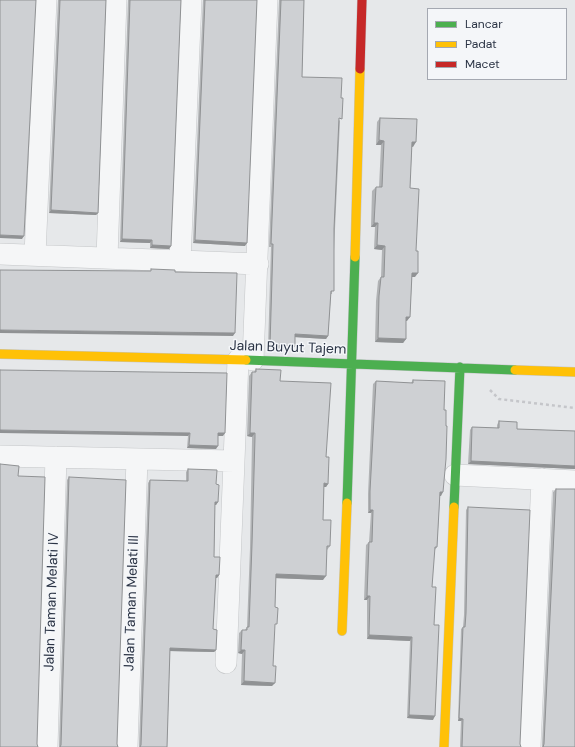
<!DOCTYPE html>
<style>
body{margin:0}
#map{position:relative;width:575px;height:747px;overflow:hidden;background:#e6e8ea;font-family:"DM Sans",sans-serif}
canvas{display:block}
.legend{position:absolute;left:427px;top:8px;width:140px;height:72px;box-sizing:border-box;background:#f4f6f9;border:1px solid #a4a8b1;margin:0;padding:5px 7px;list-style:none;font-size:12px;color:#2b3445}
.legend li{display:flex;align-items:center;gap:8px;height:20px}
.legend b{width:20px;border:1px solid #a4a8b1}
</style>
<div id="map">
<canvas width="575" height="747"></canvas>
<ul class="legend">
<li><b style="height:5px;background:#4caf50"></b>Lancar</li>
<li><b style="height:5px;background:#ffc107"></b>Padat</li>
<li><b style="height:5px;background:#c62828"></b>Macet</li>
</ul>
</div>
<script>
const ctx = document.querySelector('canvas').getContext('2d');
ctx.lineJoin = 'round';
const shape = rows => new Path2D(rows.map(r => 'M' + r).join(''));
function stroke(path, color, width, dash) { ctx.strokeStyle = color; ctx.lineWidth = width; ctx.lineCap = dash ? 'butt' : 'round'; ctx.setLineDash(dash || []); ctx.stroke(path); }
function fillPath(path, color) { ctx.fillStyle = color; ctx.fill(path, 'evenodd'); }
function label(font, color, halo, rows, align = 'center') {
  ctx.font = font + ' "DM Sans",sans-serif'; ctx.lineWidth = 3; ctx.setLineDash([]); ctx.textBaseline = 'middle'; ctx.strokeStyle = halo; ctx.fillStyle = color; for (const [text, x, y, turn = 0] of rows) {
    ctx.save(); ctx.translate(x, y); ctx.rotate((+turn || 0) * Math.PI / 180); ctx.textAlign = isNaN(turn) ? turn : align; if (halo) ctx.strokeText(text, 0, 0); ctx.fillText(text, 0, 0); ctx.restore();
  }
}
const path = shape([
 [490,390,499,399,575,408]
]);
const street = shape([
 [0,254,258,264],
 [35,255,46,0],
 [107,258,116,0],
 [180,261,191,0],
 [253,360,267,0],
 [0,456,234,461],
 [455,475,575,481],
 [226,663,238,360],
 [47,747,56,457],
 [127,747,137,459],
 [530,747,542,479]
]);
const fast = shape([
 [246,360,515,370],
 [347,503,355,257],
 [454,507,460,367]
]);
const slow = shape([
 [355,257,360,69],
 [0,354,246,360],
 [515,370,575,372],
 [342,631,347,503],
 [444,747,454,507]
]);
const jam = shape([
 [360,69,362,0]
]);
const wall = shape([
 [58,0,106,0,98,213,96,215,49,213],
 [128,0,181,0,171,246,169,249,150,248,150,243,120,242],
 [203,0,257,0,245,246,193,243],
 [279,0,304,0,302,77,340,121,332,294,331,294,328,336,326,339,295,337,295,346,293,349,268,348,271,247,269,247],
 [380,118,413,147,412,147,410,188,415,277,412,277,410,317,406,321,406,339,403,343,375,342,376,301,378,281,381,277,382,250,374,249,375,227,371,227,372,191,376,187,379,187,381,145,376,145,377,122],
 [256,369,280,381,326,457,328,484,326,487,324,487,323,520,330,546,327,550,323,580,276,578,272,686,241,685,242,654,238,653,239,633,242,630,245,630,247,627,250,548,252,440,252,437,247,436,249,376,252,372,254,372],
 [0,370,223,436,218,436,216,449,187,448,188,436],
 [413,380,441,496,440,496,437,547,434,551,432,587,434,625,433,720,407,718,410,641,367,639,367,600,364,600,366,545,369,542,371,513,368,513,368,494,373,384,376,381,411,383],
 [499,421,517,429,575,431,575,469,468,464,470,430,472,427,497,428,497,425],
 [188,469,216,484,218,502,216,505,215,505,214,557,219,575,217,578,216,578,213,629,216,650,214,652,170,651,167,747,139,747,148,483,150,480,186,481,186,472],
 [69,477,117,744,118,747,59,747,67,480],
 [556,489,575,747,542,747,553,492],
 [468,507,520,744,521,747,460,747,461,721,458,721,461,629,463,627,464,615,466,510]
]);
const shadedWall = shape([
 [379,140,384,141,381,145,376,145],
 [412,142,416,142,413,147,409,146],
 [51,210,98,213,96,215,49,213],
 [374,223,378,223,375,227,371,227],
 [0,235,24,236,22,239,0,238],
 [122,239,152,240,150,243,120,242],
 [195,240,247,243,245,246,193,243],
 [152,245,171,246,169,249,150,248],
 [377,245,385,246,382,250,374,249],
 [412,273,418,273,415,277,409,277],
 [406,317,410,317,407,321,403,321],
 [0,330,235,333,233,336,0,333],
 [295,334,328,336,326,339,293,337],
 [378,338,406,339,403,343,375,342],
 [270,345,295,346,293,349,268,348],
 [0,430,190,433,188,436,0,433],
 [218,433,225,433,223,436,216,436],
 [250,433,255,433,252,437,247,436],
 [189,445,218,446,216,449,187,448],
 [471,461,575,466,575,469,468,464],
 [324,483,328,484,326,487,322,487],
 [440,492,443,492,441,496,437,496],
 [215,502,218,502,216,505,213,505],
 [370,510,373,510,371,513,368,513],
 [276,574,326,576,323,580,273,578],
 [216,575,219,575,217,578,214,578],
 [367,596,370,596,367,600,364,600],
 [369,635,412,637,410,641,367,639],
 [170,648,216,650,214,652,168,651],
 [241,650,245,650,242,654,238,653],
 [244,681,275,683,272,686,241,685],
 [409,715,435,716,433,720,407,718],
 [459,718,463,719,461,721,458,721]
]);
const building = shape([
 [0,0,36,0,24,236,0,235,0,0],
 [60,0,106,0,98,213,51,210,60,0],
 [130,0,181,0,171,246,152,245,152,240,122,239,130,0],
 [205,0,257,0,247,243,195,240,205,0],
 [281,0,304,0,302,77,342,78,341,98,343,98,342,119,339,118,334,229,334,291,331,291,328,336,295,334,295,346,270,345,273,244,271,244,281,0],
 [380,118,417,119,416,142,412,142,410,188,419,189,416,251,418,251,418,273,412,273,410,317,406,317,406,339,378,338,379,296,381,277,384,277,385,246,377,245,378,223,374,223,376,187,382,187,384,141,379,140,380,118],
 [151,269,175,270,175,272,237,273,235,333,0,330,0,270,151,271,151,269],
 [256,369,281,370,280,381,331,383,326,457,329,457,328,484,324,483,323,520,331,520,330,546,327,546,326,576,276,574,275,607,278,608,277,624,275,624,273,666,276,666,275,683,244,681,245,650,241,650,242,630,247,630,247,627,249,627,252,544,255,437,255,433,250,433,252,372,256,372,256,369],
 [0,370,227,373,225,433,218,433,218,446,189,445,190,433,0,430,0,370],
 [413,380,445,381,444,410,446,410,446,426,447,426,446,459,443,492,440,492,437,547,435,547,432,587,436,587,434,625,439,625,435,716,409,715,412,637,369,635,370,596,367,596,369,542,372,542,373,510,370,510,370,491,376,381,413,383,413,380],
 [499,421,517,422,517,429,575,431,575,466,471,461,472,427,499,428,499,421],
 [0,464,19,466,18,476,45,477,37,744,38,747,0,747,0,464],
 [188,469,217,470,216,484,219,485,218,502,215,502,214,557,220,557,219,575,216,575,213,629,217,630,216,650,170,648,167,747,140,747,141,745,150,480,188,481,188,469],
 [69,477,126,480,117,744,118,747,60,747,61,745,69,477],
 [556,489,575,489,575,747,543,747,544,744,556,489],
 [468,507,530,510,520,744,521,747,462,747,463,719,459,718,463,627,465,627,466,613,468,507]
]);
const streetNames = [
 ["Jalan Buyut Tajem",288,348,2],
 ["Jalan Taman Melati IV",52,602,-88],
 ["Jalan Taman Melati III",132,603,-88]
];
stroke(street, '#c4c6c8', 22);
stroke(fast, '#c4c6c8', 10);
stroke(slow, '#c4c6c8', 10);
stroke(jam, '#c4c6c8', 10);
stroke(path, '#c5c6ca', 2.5, [3, 3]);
stroke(street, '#f5f6f7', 21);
stroke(fast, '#4caf50', 9);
stroke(slow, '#ffc107', 9);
stroke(jam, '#c62828', 9);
fillPath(wall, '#b1b3b5');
fillPath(shadedWall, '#909294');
fillPath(building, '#ced0d3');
stroke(building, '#909294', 1);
label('14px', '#2b3445', '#f4f6f9', streetNames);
</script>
